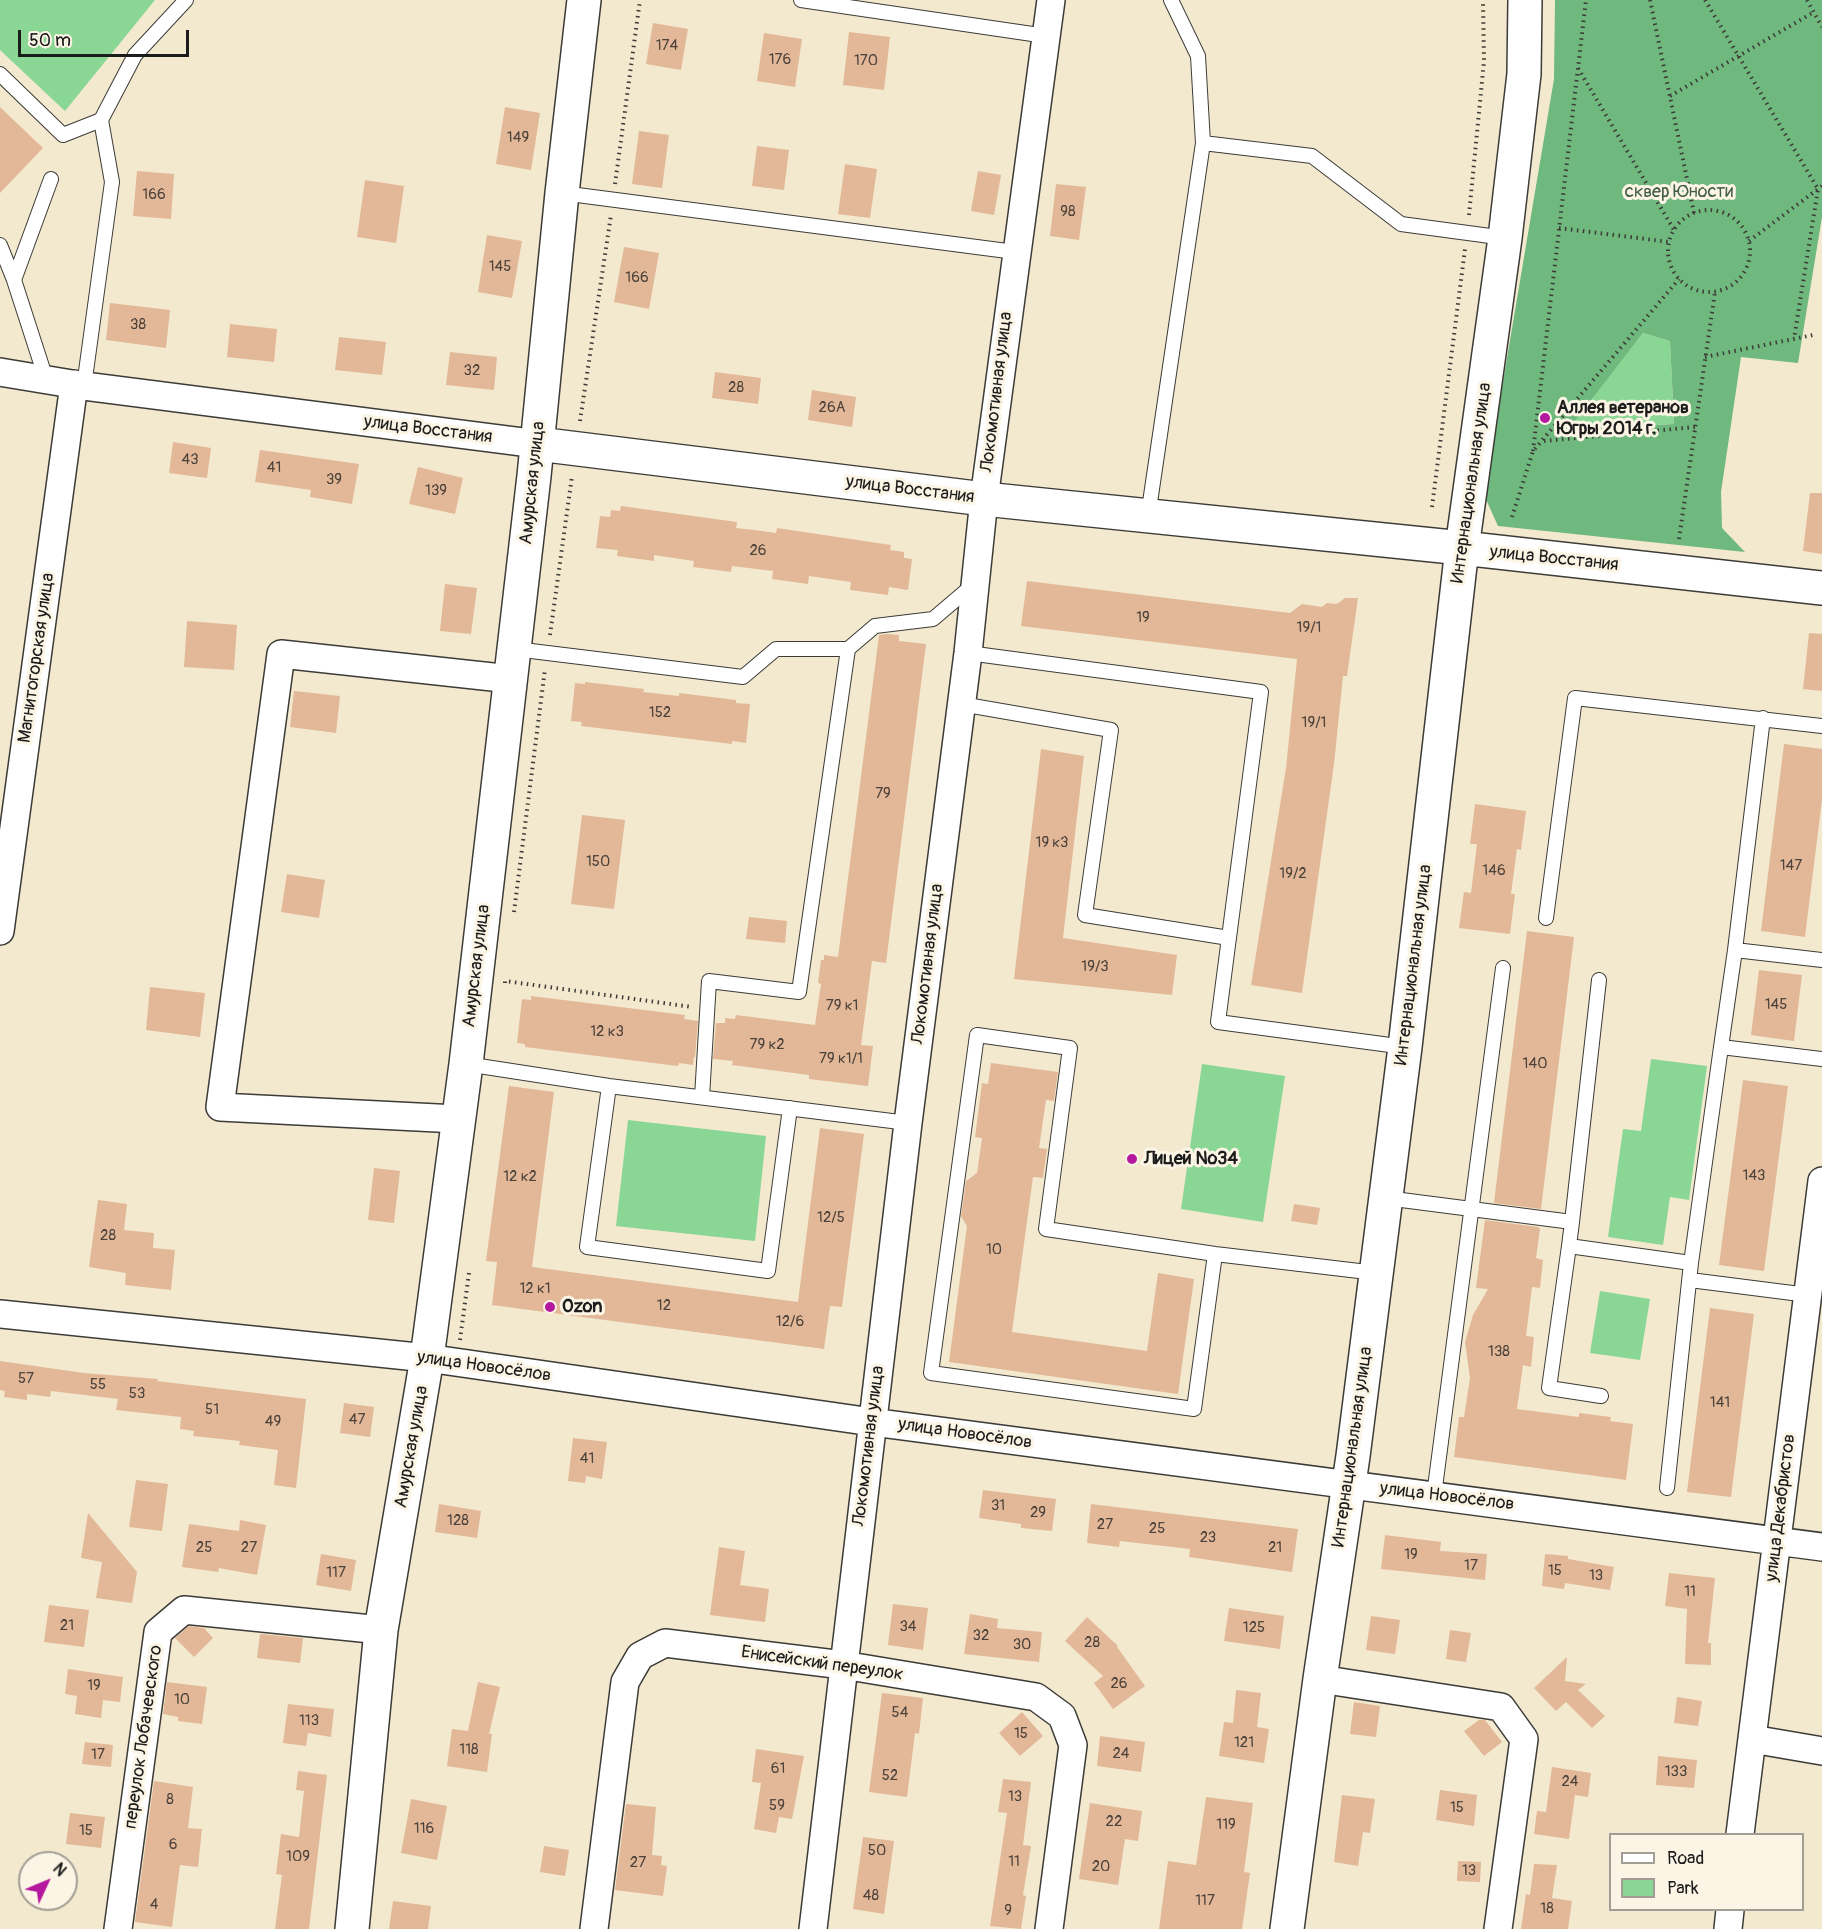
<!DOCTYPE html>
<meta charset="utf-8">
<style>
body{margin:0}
#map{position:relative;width:1822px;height:1929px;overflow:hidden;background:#f3e9cf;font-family:Pangolin,sans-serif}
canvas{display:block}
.legend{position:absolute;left:1609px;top:1833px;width:195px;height:78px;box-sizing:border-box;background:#fcf5e5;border:2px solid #a29e95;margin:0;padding:8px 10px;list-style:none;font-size:18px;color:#1c1c1c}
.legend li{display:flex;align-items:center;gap:12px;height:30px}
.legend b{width:30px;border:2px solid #a29e95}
.north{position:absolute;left:18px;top:1851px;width:60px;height:60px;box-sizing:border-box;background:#fcf5e5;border:2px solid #a29e95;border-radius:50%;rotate:46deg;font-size:16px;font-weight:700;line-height:24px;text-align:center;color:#1c1c1c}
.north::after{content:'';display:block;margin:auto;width:21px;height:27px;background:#b5179e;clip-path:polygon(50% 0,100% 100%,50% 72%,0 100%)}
.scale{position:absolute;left:18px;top:30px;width:171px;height:27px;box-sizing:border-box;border:3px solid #1c1c1c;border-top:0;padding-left:8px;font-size:18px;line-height:21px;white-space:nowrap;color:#1c1c1c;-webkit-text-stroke:4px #fcf5e5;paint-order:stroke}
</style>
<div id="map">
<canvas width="1822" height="1929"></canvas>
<ul class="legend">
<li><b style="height:8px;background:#fff"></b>Road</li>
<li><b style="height:16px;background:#8ad795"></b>Park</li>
</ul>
<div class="north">N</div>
<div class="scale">50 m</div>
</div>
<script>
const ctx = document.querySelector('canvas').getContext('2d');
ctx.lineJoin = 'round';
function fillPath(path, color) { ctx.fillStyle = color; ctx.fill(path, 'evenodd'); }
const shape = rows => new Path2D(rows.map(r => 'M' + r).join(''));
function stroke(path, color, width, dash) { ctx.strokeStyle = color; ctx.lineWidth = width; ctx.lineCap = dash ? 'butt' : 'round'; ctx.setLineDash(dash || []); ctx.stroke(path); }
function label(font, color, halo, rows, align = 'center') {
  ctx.font = font + ' Pangolin,sans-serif'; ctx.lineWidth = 6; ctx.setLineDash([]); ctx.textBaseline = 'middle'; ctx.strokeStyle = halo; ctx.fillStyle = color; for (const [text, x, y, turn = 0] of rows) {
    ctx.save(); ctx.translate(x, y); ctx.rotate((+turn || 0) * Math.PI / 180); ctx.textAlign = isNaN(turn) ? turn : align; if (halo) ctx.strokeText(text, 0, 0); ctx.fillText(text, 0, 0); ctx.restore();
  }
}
const green = shape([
 [0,0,155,0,65,111,0,50],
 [1643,333,1670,341,1674,424,1567,430],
 [1651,1059,1707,1066,1689,1200,1670,1197,1663,1245,1608,1237,1623,1129,1641,1131],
 [1202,1064,1285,1076,1263,1222,1181,1209],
 [628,1120,766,1136,755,1241,616,1226],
 [1600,1291,1650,1299,1640,1360,1590,1353]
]);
const forest = shape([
 [1555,0,1822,0,1822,217,1798,363,1741,357,1721,492,1722,528,1745,552,1498,526,1484,495,1554,79],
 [1643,333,1670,341,1674,424,1568,430]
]);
const building = shape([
 [653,23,688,29,681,70,646,64],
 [849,32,890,37,884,90,843,85],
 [764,33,802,39,795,87,757,81],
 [0,107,43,148,0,193],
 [505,107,540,113,531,170,496,164],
 [639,131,669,135,662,188,632,184],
 [757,146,789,150,784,190,752,186],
 [845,164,877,169,870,218,838,214],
 [137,171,174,174,171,219,133,216],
 [978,171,1001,175,994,215,971,211],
 [365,180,404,186,396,243,357,237],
 [1056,184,1086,187,1079,240,1050,236],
 [487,235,522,241,512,298,478,292],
 [624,247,659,253,649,309,614,302],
 [110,303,170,310,166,348,106,340],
 [230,324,277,329,274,362,227,357],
 [339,337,386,342,382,375,335,370],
 [450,352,497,357,494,390,446,385],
 [715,372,761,378,758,404,712,398],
 [812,390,856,397,852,427,808,420],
 [173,442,211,448,207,478,169,473],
 [260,450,359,464,352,504,310,497,311,490,255,482],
 [418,467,463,478,455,514,409,504],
 [1810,493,1822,493,1822,554,1803,551],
 [621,506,737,522,736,528,754,530,776,533,777,528,891,545,890,550,904,552,904,558,912,559,908,590,889,587,888,595,850,590,851,582,809,576,808,584,772,579,773,571,732,566,731,572,693,567,694,561,654,555,654,561,617,556,618,550,596,548,600,516,610,517,611,510,620,511],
 [1027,581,1290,613,1302,604,1322,607,1327,603,1337,604,1345,598,1358,598,1347,676,1343,676,1334,764,1302,993,1251,985,1286,768,1297,659,1021,626],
 [445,584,477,588,471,634,440,631],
 [187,621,237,625,234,670,184,667],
 [1809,633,1822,634,1822,691,1803,689],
 [886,634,899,635,899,641,926,644,886,963,872,961,861,1045,873,1046,868,1086,809,1079,809,1075,732,1065,733,1061,713,1059,716,1023,725,1023,725,1018,735,1019,736,1015,815,1025,821,984,818,983,821,960,824,960,824,955,838,957,879,635],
 [585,682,644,689,643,692,679,696,679,693,736,700,736,703,750,704,746,743,732,741,732,744,581,726,582,722,571,721,575,683,585,684],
 [294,691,340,696,336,733,290,727],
 [1784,744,1822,749,1822,800,1805,937,1761,931],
 [1041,749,1084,756,1063,938,1177,955,1172,995,1014,979],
 [1475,804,1526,811,1521,850,1517,849,1511,894,1515,894,1510,934,1459,928,1464,892,1471,893,1477,844,1470,844],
 [582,815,625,820,614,909,571,904],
 [287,874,325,880,319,918,281,912],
 [749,917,787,921,785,943,746,939],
 [1527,931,1574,937,1541,1209,1494,1203],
 [1759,970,1802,975,1794,1041,1751,1035],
 [150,987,205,993,200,1037,146,1030],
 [531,996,685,1015,684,1019,698,1021,695,1057,694,1057,693,1065,679,1063,678,1066,525,1047,525,1044,517,1043,522,999,531,1000],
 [991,1063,1058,1072,1054,1101,1046,1100,1039,1148,1047,1149,1043,1178,1033,1177,1012,1332,1147,1351,1158,1273,1194,1279,1178,1394,949,1362,967,1226,961,1216,966,1181,977,1173,982,1138,975,1137,982,1083,988,1084],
 [1743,1080,1788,1086,1764,1271,1719,1265],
 [509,1086,554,1092,532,1267,798,1302,820,1128,864,1134,842,1307,830,1306,824,1349,492,1305,497,1262,486,1261],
 [374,1168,400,1171,394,1223,368,1220],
 [98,1200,127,1204,124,1230,154,1233,153,1248,175,1250,171,1290,125,1285,126,1273,89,1267],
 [1294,1204,1320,1208,1317,1225,1291,1221],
 [1485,1220,1538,1227,1540,1229,1536,1258,1543,1260,1540,1288,1532,1287,1526,1336,1534,1337,1531,1367,1523,1365,1517,1409,1579,1417,1579,1413,1611,1417,1610,1421,1633,1424,1626,1480,1454,1457,1459,1417,1464,1417,1470,1378,1465,1342,1473,1315,1488,1289,1476,1288],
 [1710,1308,1754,1314,1731,1497,1687,1492],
 [0,1361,84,1373,158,1379,157,1381,306,1399,296,1488,274,1485,278,1450,239,1445,240,1441,193,1436,194,1431,180,1429,181,1417,116,1410,118,1399,51,1391,50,1397,27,1394,27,1400,4,1397,5,1391,0,1390],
 [344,1403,374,1407,370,1437,340,1433],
 [573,1438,607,1442,602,1479,586,1476,585,1483,568,1481],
 [136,1480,168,1484,162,1531,129,1527],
 [983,1490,1056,1499,1052,1531,1021,1528,1021,1524,979,1518],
 [439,1504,481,1511,477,1538,435,1532],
 [1091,1504,1298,1529,1292,1572,1189,1557,1190,1549,1120,1541,1119,1547,1087,1543],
 [88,1513,137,1572,132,1603,96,1598,102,1562,81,1558],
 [240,1520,266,1525,257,1575,219,1568,218,1572,182,1567,189,1524,239,1531],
 [1385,1535,1441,1542,1440,1551,1487,1554,1485,1580,1381,1569],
 [719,1547,745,1551,740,1585,769,1589,765,1622,710,1615],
 [321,1554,356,1560,351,1591,316,1585],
 [1545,1554,1568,1556,1568,1559,1614,1567,1610,1590,1565,1583,1564,1589,1542,1586],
 [1669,1573,1715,1578,1708,1643,1711,1643,1711,1665,1685,1664,1687,1609,1665,1606],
 [893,1604,928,1608,923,1650,888,1645],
 [49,1605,89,1610,84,1647,44,1642],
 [1229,1608,1284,1616,1280,1649,1224,1641],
 [970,1614,998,1619,997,1628,1042,1632,1039,1662,964,1654],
 [1371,1616,1400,1620,1395,1654,1366,1650],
 [1087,1617,1118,1646,1117,1647,1145,1686,1113,1709,1094,1683,1103,1676,1065,1641],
 [189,1626,204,1628,213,1638,194,1657,175,1638],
 [1450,1630,1471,1633,1466,1662,1446,1659],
 [260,1634,303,1638,300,1663,257,1658],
 [1567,1657,1565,1681,1586,1684,1578,1690,1605,1716,1592,1728,1566,1702,1556,1711,1534,1688],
 [68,1669,123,1677,120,1702,103,1700,101,1718,75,1714,77,1696,65,1694],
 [167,1682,207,1687,202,1724,178,1721,178,1717,163,1714],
 [478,1682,500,1687,489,1734,492,1734,487,1772,447,1766,452,1729,468,1731],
 [1236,1690,1261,1693,1257,1727,1269,1729,1264,1763,1219,1756,1224,1722,1233,1723],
 [882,1693,923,1698,919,1734,915,1733,907,1797,869,1792],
 [1677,1697,1702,1701,1698,1726,1674,1723],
 [1354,1702,1380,1706,1376,1737,1350,1734],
 [288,1704,334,1709,331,1737,308,1733,306,1746,283,1743],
 [1022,1712,1043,1736,1020,1756,999,1733],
 [1479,1720,1485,1720,1502,1742,1484,1756,1464,1731],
 [1100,1736,1145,1742,1141,1772,1097,1766],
 [85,1742,113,1745,111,1767,82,1764],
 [756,1749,804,1756,792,1819,779,1817,776,1833,754,1829,761,1783,752,1782],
 [1658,1756,1697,1760,1694,1788,1656,1785],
 [1552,1767,1591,1773,1588,1797,1575,1795,1569,1839,1534,1834,1537,1811,1546,1812],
 [298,1771,327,1775,309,1929,275,1929,282,1875,276,1874,281,1834,299,1837,304,1791,296,1790],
 [1003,1779,1031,1782,1023,1845,1031,1846,1023,1895,1026,1896,1021,1929,990,1926,1007,1813,998,1812],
 [154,1781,193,1787,188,1828,202,1829,198,1867,180,1865,172,1927,135,1922],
 [1440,1790,1477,1795,1474,1826,1436,1820],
 [1342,1795,1375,1799,1370,1833,1363,1832,1358,1866,1334,1862],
 [1206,1797,1253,1803,1244,1872,1250,1873,1242,1929,1159,1929,1168,1861,1196,1865],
 [411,1799,447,1806,437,1860,401,1853],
 [1090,1803,1142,1811,1138,1841,1125,1839,1118,1885,1079,1879],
 [626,1804,656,1807,652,1855,662,1856,661,1865,667,1866,663,1896,615,1890],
 [70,1813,105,1817,101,1848,66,1844],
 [863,1837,894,1841,884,1914,853,1909],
 [544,1846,569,1850,565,1876,540,1872],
 [1458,1861,1481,1862,1480,1882,1457,1881],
 [1534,1864,1557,1865,1552,1898,1572,1901,1568,1929,1521,1929,1526,1894,1530,1895],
 [393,1901,431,1906,428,1929,389,1929]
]);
const path = shape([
 [1650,0,1694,213],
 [1705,0,1818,189,1794,339],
 [1807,0,1822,27],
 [1578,68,1674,230],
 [1670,96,1814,12],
 [615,184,640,0],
 '1668 251a41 41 0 1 1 82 0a41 41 0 1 1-82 0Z',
 [1469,215,1484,61,1483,0],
 [1559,228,1669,242],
 [1749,241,1822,186],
 [1705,357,1813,335],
 [580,421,611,215],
 [1544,441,1695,427],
 [1533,451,1586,0],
 [1432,507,1465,249],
 [1512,517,1533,451,1679,279],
 [1679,539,1715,292],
 [550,635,572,476],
 [514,912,545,669],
 [505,983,505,981,692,1007],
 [460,1340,469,1273]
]);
const lane = shape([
 [801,0,1046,36],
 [1171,0,1198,56,1203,143,1312,156,1401,224,1505,238],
 [0,74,63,135,101,120],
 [562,193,1015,252],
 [0,245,14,280,46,379],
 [14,280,51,179],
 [84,386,112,182,101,120,135,55,186,0],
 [1148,516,1203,143],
 [515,649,743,677,776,649,848,649,875,626,933,619,973,585],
 [968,653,1261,692,1218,1022,1405,1047],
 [961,704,1111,730,1085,915,1229,938],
 [1763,718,1735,950,1822,960],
 [1546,918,1575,698,1822,726],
 [1721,1047,1735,950],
 [466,1064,609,1086,908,1123],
 [609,1086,587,1247,768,1271,790,1108],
 [702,1097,709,981,799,992,848,649],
 [1386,1198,1572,1222,1569,1246],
 [1572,1222,1599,980],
 [1215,1254,1194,1409,931,1373,977,1035,1070,1048,1046,1229,1215,1254,1376,1273],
 [1690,1280,1808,1295],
 [1601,1396,1549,1388,1569,1246,1691,1263],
 [1667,1488,1691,1263,1721,1047,1822,1059],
 [1434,1495,1503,968]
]);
const street = shape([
 [0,372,84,386,538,444],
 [0,931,74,384],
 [457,1119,220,1107,281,654,511,679],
 [0,1314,427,1358,872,1422,1822,1547],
 [1320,1679,1501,1707,1524,1739,1498,1929],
 [1752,1739,1822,1751],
 [1740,1834,1822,1181],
 [118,1929,158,1632,184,1610,381,1630],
 [594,1929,625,1682,640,1656,665,1643,843,1665,1036,1697,1062,1716,1073,1745,1049,1929],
 [813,1929,908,1123,968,653,984,499,1051,0],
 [1728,1929,1730,1910]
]);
const secondary = shape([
 [538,444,984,499,1462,548,1822,588],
 [352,1929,381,1630,427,1358,466,1064,534,476,562,193,584,0],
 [1287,1929,1320,1679,1353,1456,1405,1047,1462,548,1505,238,1524,74,1525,0]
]);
const markers = [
 [1545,418,6,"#b5179e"],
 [1132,1159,6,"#b5179e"],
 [550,1307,6,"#b5179e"]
];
const numberNames = [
 ["174",667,46],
 ["176",780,60],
 ["170",866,61],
 ["149",518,138],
 ["166",154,195],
 ["98",1068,212],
 ["145",500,267],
 ["166",637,278],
 ["38",138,325],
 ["32",472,371],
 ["28",736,388],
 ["26А",832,408],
 ["43",190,460],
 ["41",274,468],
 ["39",334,480],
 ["139",436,491],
 ["26",758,551],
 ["19",1143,618],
 ["19/1",1309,628],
 ["152",660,713],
 ["19/1",1314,723],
 ["79",883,794],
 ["19 к3",1052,843],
 ["150",598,862],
 ["147",1791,866],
 ["146",1494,871],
 ["19/2",1293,874],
 ["19/3",1095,967],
 ["145",1776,1005],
 ["79 к1",842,1006],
 ["12 к3",607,1032],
 ["79 к2",767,1045],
 ["79 к1/1",841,1059],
 ["140",1535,1064],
 ["143",1754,1176],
 ["12 к2",520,1177],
 ["12/5",831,1218],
 ["28",108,1236],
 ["10",994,1250],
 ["12 к1",535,1289],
 ["12",664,1306],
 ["12/6",790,1322],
 ["138",1499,1352],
 ["57",26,1379],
 ["55",98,1385],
 ["53",137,1394],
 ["141",1720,1403],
 ["51",212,1410],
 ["47",357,1420],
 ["49",273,1422],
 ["41",587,1459],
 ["31",998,1506],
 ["29",1038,1513],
 ["128",458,1521],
 ["27",1105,1525],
 ["25",1157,1529],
 ["23",1208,1538],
 ["25",204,1548],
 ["27",249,1548],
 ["21",1275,1548],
 ["19",1411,1555],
 ["17",1471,1566],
 ["15",1555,1571],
 ["117",336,1573],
 ["13",1596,1576],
 ["11",1690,1592],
 ["21",67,1626],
 ["34",908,1627],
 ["125",1254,1628],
 ["32",981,1636],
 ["28",1092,1643],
 ["30",1022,1645],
 ["26",1119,1684],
 ["19",94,1686],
 ["10",182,1700],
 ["54",900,1713],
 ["113",309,1721],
 ["15",1021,1734],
 ["121",1244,1743],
 ["118",469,1750],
 ["24",1121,1754],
 ["17",98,1755],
 ["61",778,1769],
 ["133",1676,1772],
 ["52",890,1776],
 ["24",1570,1782],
 ["13",1015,1797],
 ["8",170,1800],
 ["59",777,1806],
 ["15",1457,1808],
 ["22",1114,1822],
 ["119",1226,1825],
 ["116",424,1829],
 ["15",86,1831],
 ["6",173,1845],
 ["50",877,1851],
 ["109",298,1857],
 ["11",1014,1862],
 ["27",638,1863],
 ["20",1101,1867],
 ["13",1469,1871],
 ["48",871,1896],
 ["117",1205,1901],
 ["4",154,1905],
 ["18",1547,1909],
 ["9",1008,1911]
];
const parkNames = [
 ["сквер Юности",1679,192]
];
const streetNames = [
 ["Локомотивная улица",997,392,-83],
 ["улица Восстания",428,430,7],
 ["Амурская улица",533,483,-84],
 ["Интернациональная улица",1472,483,-82],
 ["улица Восстания",910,490,7],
 ["улица Восстания",1554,559,6],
 ["Магнитогорская улица",37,658,-82],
 ["Локомотивная улица",928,964,-83],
 ["Интернациональная улица",1414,965,-83],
 ["Амурская улица",477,966,-83],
 ["улица Новосёлов",484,1367,8],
 ["улица Новосёлов",965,1434,8],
 ["Локомотивная улица",869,1446,-83],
 ["Амурская улица",412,1447,-80],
 ["Интернациональная улица",1353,1447,-82],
 ["улица Новосёлов",1447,1497,7],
 ["улица Декабристов",1781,1508,-83],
 ["Енисейский переулок",822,1664,8],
 ["переулок Лобачевского",144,1737,-82]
];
const poiNames = [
 ["Аллея ветеранов",1557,408],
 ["Югры 2014 г.",1557,429],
 ["Лицей №34",1144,1159],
 ["Ozon",562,1307]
];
fillPath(green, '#8ad795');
fillPath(forest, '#6fb87e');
fillPath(building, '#e2b898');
stroke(lane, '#3c3b37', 16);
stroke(street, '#3c3b37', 30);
stroke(secondary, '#3c3b37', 36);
stroke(path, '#3c3b37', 4, [1.5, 4.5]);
stroke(lane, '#fff', 14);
stroke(street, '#fff', 27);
stroke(secondary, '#fff', 33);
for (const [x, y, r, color] of markers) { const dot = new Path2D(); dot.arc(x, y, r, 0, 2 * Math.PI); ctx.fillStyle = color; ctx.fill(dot); stroke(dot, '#fcf5e5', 2); }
label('15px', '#4e433b', null, numberNames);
label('18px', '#425d46', '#fcf5e5', parkNames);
label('18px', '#1c1c1c', '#fcf5e5', streetNames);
label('bold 18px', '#1c1c1c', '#fcf5e5', poiNames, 'left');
</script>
